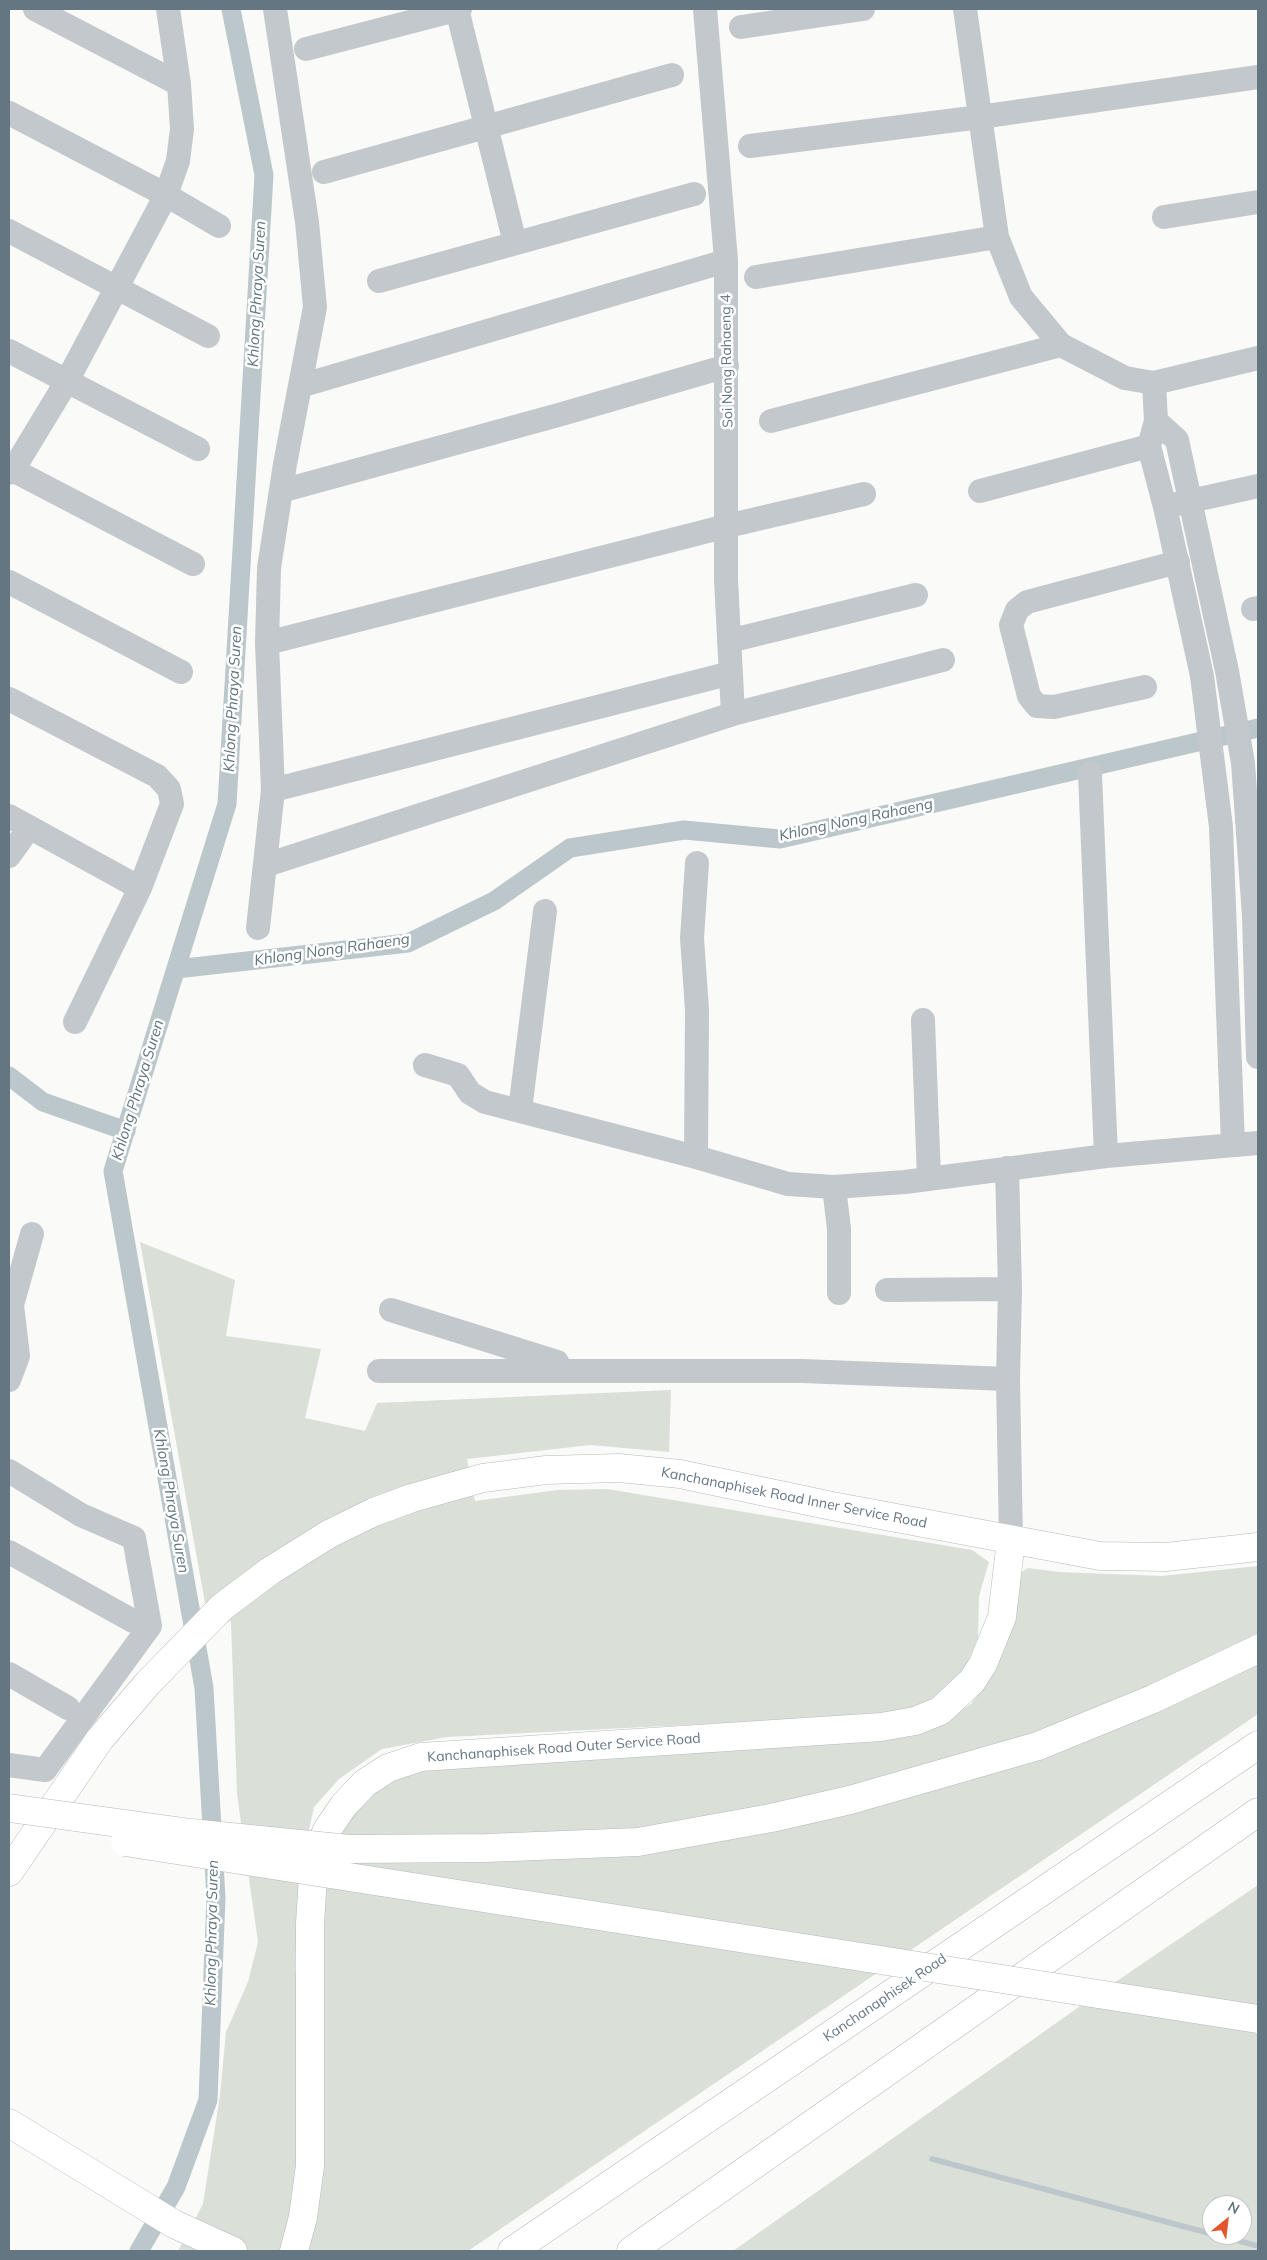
<!DOCTYPE html>
<style>
body{margin:0}
#map{position:relative;width:1267px;height:2260px;overflow:hidden;background:#fafaf8;font-family:Mulish,sans-serif}
canvas{display:block}
.frame{position:absolute;inset:0;border:10px solid #657683;pointer-events:none}
.north{position:absolute;left:1202px;top:2195px;width:50px;height:50px;box-sizing:border-box;background:#fff;border:1px solid #c1c8cd;border-radius:50%;rotate:29deg;font-size:14px;font-weight:700;line-height:20px;text-align:center;color:#657683}
.north::after{content:'';display:block;margin:auto;width:18px;height:22px;background:#e4572e;clip-path:polygon(50% 0,100% 100%,50% 72%,0 100%)}
</style>
<div id="map">
<canvas width="1267" height="2260"></canvas>
<div class="frame"></div>
<div class="north">N</div>
</div>
<script>
const ctx = document.querySelector('canvas').getContext('2d');
ctx.lineJoin = 'round';
function fillPath(path, color) { ctx.fillStyle = color; ctx.fill(path, 'evenodd'); }
const shape = rows => new Path2D(rows.map(r => 'M' + r).join(''));
function stroke(path, color, width, dash) { ctx.strokeStyle = color; ctx.lineWidth = width; ctx.lineCap = dash ? 'butt' : 'round'; ctx.setLineDash(dash || []); ctx.stroke(path); }
function label(font, color, halo, rows, align = 'center') {
  ctx.font = font + ' Mulish,sans-serif'; ctx.lineWidth = 5; ctx.setLineDash([]); ctx.textBaseline = 'middle'; ctx.strokeStyle = halo; ctx.fillStyle = color; for (const [text, x, y, turn = 0] of rows) {
    ctx.save(); ctx.translate(x, y); ctx.rotate((+turn || 0) * Math.PI / 180); ctx.textAlign = isNaN(turn) ? turn : align; if (halo) ctx.strokeText(text, 0, 0); ctx.fillText(text, 0, 0); ctx.restore();
  }
}
const green = shape([
 [140,1242,235,1280,226,1336,321,1349,305,1418,365,1431,377,1403,671,1390,669,1452,590,1445,467,1459,475,1501,558,1490,607,1489,972,1550,989,1562,979,1596,978,1637,966,1666,945,1696,905,1714,447,1737,382,1749,339,1779,314,1807,299,1877,295,1967,299,2005,297,2191,281,2251,178,2251,203,2204,220,2095,226,2032,248,1982,258,1942,237,1794,231,1621,209,1625],
 [1258,1566,1258,1714,468,2251,303,2251,322,1890,327,1855,358,1798,407,1772,442,1765,943,1722,971,1704,984,1685,1017,1575,1028,1568,1059,1572,1162,1576],
 [1258,1885,1258,2251,733,2251,1086,2002],
 [1212,2205,1242,2205,1242,2235,1212,2235]
]);
const stream = shape([
 [932,2159,1212,2234],
 [1217,2235,1258,2246]
]);
const canal = shape([
 [176,969,408,943,494,901,570,848,684,830,780,839,1258,728],
 [9,1076,43,1102,126,1131],
 [139,2251,176,2187,208,2100,216,1898,204,1688,113,1171,227,804,264,175,231,9]
]);
const minor = shape([
 [35,9,179,84],
 [457,9,515,243],
 [705,9,726,260,726,580,733,714],
 [965,9,997,237,1021,297,1061,345,1125,378,1154,383,1156,421,1149,446,1165,507,1202,676,1221,827,1233,1144],
 [741,27,863,9],
 [306,49,460,9],
 [9,113,166,195,219,226],
 [750,146,980,117,1258,77],
 [324,172,672,75],
 [1164,217,1258,202],
 [9,231,208,336],
 [756,277,997,237],
 [379,281,694,194],
 [9,351,198,449],
 [1154,383,1258,358],
 [300,386,726,261],
 [771,421,1061,345],
 [1156,421,1177,440,1227,671,1243,763,1254,916,1258,1057],
 [9,468,193,564],
 [9,473,13,470,67,381,166,195,178,161,182,129,179,84,168,9],
 [281,491,562,414,727,366],
 [980,491,1149,446],
 [1177,504,1258,486],
 [9,582,181,672],
 [1253,609,1258,608],
 [729,641,916,595],
 [267,643,727,526,864,494],
 [1145,687,1054,707,1037,706,1029,696,1011,625,1017,610,1027,602,1178,562],
 [9,699,157,776,169,789,172,804,140,888,75,1022],
 [1090,774,1106,1156],
 [273,790,731,673],
 [9,816,140,888],
 [9,856,29,828],
 [266,865,733,714,943,660],
 [258,928,273,790,267,643,269,568,285,464,315,307,307,222,275,9],
 [923,1020,929,1178],
 [425,1065,458,1075,470,1093,485,1102,696,1157,788,1184,834,1187,905,1182,1106,1156,1258,1143],
 [520,1110,545,911],
 [696,1157,697,1010,692,938,697,863],
 [1007,1168,1010,1289,1008,1379,1011,1540],
 [834,1187,839,1229,839,1293],
 [887,1290,1010,1289],
 [391,1310,557,1362,560,1370],
 [379,1371,802,1371,1008,1379],
 [9,1380,18,1356,12,1305,32,1234],
 [9,1471,81,1515,134,1538,150,1626,45,1770,9,1765],
 [9,1552,133,1621],
 [9,1674,68,1708]
]);
const major = shape([
 [9,1872,100,1739,148,1683,222,1607,270,1571,329,1534,374,1512,412,1498,483,1478,546,1470,619,1468,680,1474,832,1506,1100,1556,1166,1557,1258,1547],
 [294,2251,303,2217,310,2166,310,1924,314,1860,327,1830,344,1805,365,1783,388,1768,421,1757,881,1727,915,1721,940,1711,972,1681,983,1664,1002,1617,1011,1540]
]);
const highway = shape([
 [9,2123,174,2224,233,2251],
 [512,2251,1258,1745],
 [631,2251,1258,1812]
]);
const highwayBridge = shape([
 [9,1808,191,1833,349,1849,487,1848,638,1842,771,1818,850,1800,1038,1746,1153,1699,1258,1649],
 [125,1842,1258,2019]
]);
const streetNames = [
 ["Soi Nong Rahaeng 4",727,361,-91],
 ["Kanchanaphisek Road Inner Service Road",794,1498,11],
 ["Kanchanaphisek Road Outer Service Road",564,1748,-4],
 ["Kanchanaphisek Road",885,1998,-34]
];
const waterNames = [
 ["Khlong Phraya Suren",257,294,-87],
 ["Khlong Phraya Suren",233,699,-87],
 ["Khlong Nong Rahaeng",856,820,-12],
 ["Khlong Nong Rahaeng",332,950,-8],
 ["Khlong Phraya Suren",138,1090,-73],
 ["Khlong Phraya Suren",171,1501,80],
 ["Khlong Phraya Suren",212,1933,-89]
];
fillPath(green, '#dadfd7');
stroke(stream, '#bbc7cb', 5.5);
stroke(canal, '#bbc7cb', 19);
stroke(major, '#b5babe', 29);
stroke(highway, '#b4b9bd', 29);
stroke(minor, '#c3c8cc', 24);
stroke(major, '#fff', 28);
stroke(highway, '#fff', 28);
stroke(highwayBridge, '#b4b9bd', 29, []);
stroke(highwayBridge, '#fff', 28);
label('14px', '#657683', '#fff', streetNames);
label('italic 15px', '#60757c', '#fff', waterNames);
</script>
